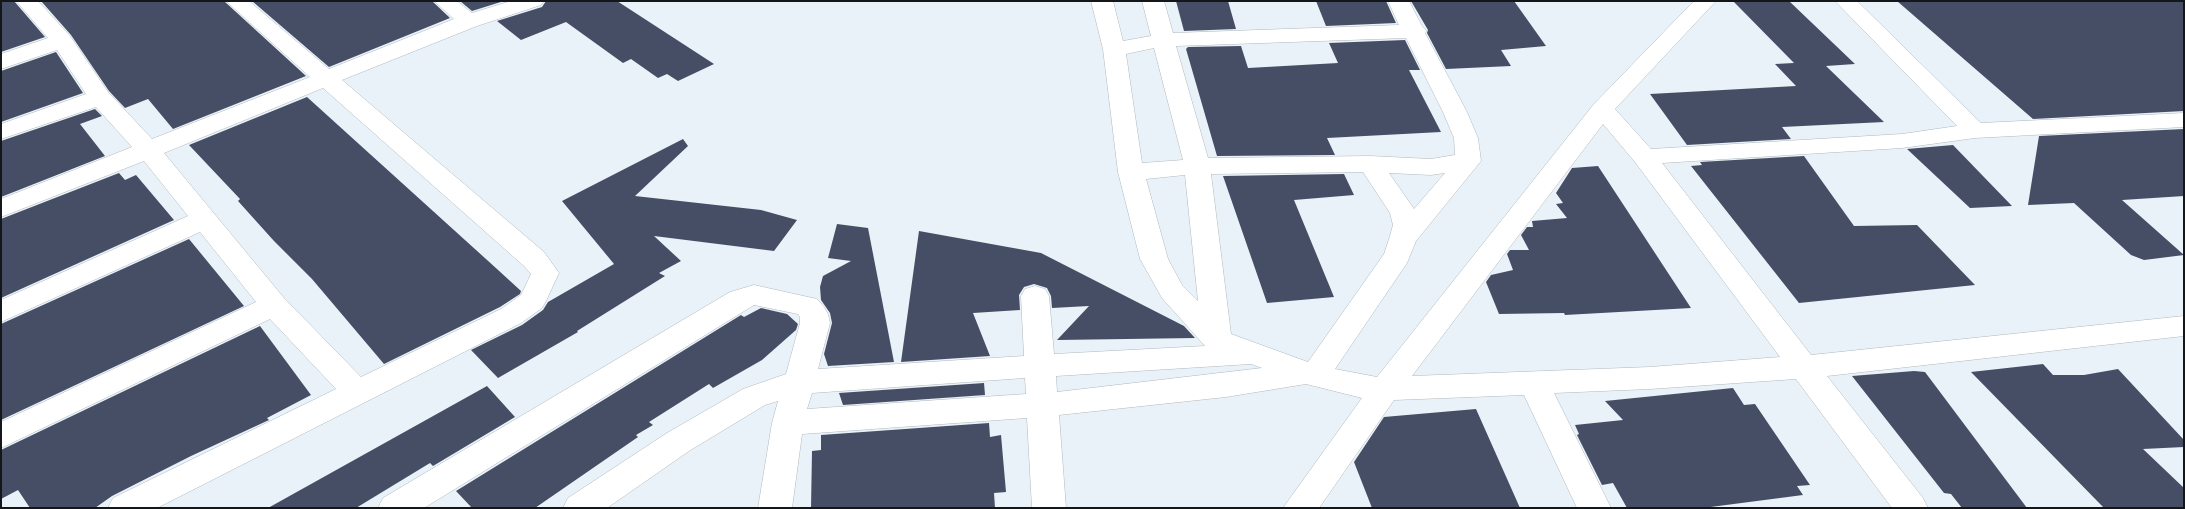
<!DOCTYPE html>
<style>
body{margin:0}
#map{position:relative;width:2185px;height:509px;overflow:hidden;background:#e9f2f8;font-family:Lato,sans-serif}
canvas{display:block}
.frame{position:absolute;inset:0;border:2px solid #141719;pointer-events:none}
</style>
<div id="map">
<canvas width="2185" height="509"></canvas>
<div class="frame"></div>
</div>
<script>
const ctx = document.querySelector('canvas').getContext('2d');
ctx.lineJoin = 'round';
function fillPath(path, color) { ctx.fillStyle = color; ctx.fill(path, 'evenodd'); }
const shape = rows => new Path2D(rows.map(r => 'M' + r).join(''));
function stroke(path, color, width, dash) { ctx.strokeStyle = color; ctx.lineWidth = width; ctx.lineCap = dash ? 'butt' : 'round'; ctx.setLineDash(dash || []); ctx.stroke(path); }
const building = shape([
 [1,1,14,1,45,37,1,52],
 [41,1,224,1,306,76,173,129,148,99,125,108,109,91,71,35],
 [252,1,432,1,450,18,329,67],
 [460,1,504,1,472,11],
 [546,1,617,1,714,64,678,81,667,74,658,78,631,59,623,63,566,22,521,40,497,21,542,7],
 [1176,1,1228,1,1236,29,1184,31],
 [1316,1,1386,1,1396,23,1326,26],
 [1411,1,1514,1,1546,46,1501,50,1511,66,1446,69,1427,33,1428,30],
 [1733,1,1789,1,1855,64,1826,66,1884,122,1782,127,1791,139,1687,145,1650,94,1796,86,1775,64,1794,63],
 [1897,1,2184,1,2184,111,2033,119],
 [1405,40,1420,70,1409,70,1441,132,1327,138,1335,155,1217,156,1186,49,1188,47,1241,46,1248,68,1338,63,1329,43],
 [56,52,83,93,1,122,1,71],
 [307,97,497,269,521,291,520,294,500,307,384,364,312,279,274,241,238,201,240,199,189,145],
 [95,109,102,116,80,124,105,156,1,197,1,141],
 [2184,129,2184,196,2122,200,2184,255,2144,260,2131,255,2074,203,2028,205,2039,136],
 [683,139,688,146,635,196,761,210,797,220,774,251,654,236,681,261,659,273,665,276,577,331,578,332,498,378,471,350,522,325,543,310,548,302,614,264,562,201],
 [1953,145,2012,206,1970,208,1907,149],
 [1804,156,1854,226,1917,225,1975,285,1799,303,1691,166,1702,165,1700,162],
 [1598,166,1691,308,1565,315,1564,313,1499,314,1486,282,1491,275,1513,270,1507,254,1510,250,1529,250,1521,235,1527,227,1533,227,1532,221,1567,218,1556,204,1563,203,1556,193,1572,168],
 [119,173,125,180,136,175,174,220,1,298,1,219],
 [1344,174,1354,195,1294,200,1334,297,1267,303,1223,176],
 [837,224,868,228,894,362,828,366,824,354,832,323,830,313,821,300,820,287,823,276,851,261,828,258],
 [919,231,1041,253,1184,326,1195,338,1057,340,1089,306,1052,308,1051,296,1047,288,1034,284,1024,287,1019,295,1020,310,973,313,990,356,901,362],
 [189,239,244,306,1,420,1,324],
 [761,308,787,314,798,324,796,330,762,360,713,388,709,384,649,422,653,425,636,435,638,437,535,508,472,508,456,491,741,315,744,317],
 [260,326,311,395,267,418,269,420,191,456,112,496,95,508,30,508,18,490,1,499,1,450],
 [2043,364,2053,375,2084,375,2118,369,2184,440,2184,447,2143,449,2184,488,2184,508,2104,508,1971,372],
 [1914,371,1925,372,2027,508,1962,508,1951,494,1944,493,1852,376],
 [984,383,985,395,843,405,839,393],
 [487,386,515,417,433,466,430,463,356,508,268,508],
 [1733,388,1744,405,1755,404,1810,485,1797,486,1803,495,1703,508,1627,508,1613,483,1602,485,1577,435,1579,434,1575,425,1623,420,1605,401],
 [1476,409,1520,508,1372,508,1354,462,1384,417],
 [989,423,990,437,1001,435,1006,492,994,493,995,508,811,508,812,451,821,450,821,435]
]);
const minor = shape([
 [16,1,38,1,70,36,108,92,152,139,310,77,226,1,249,1,329,69,454,19,434,1,457,1,472,13,511,1,544,1,541,5,477,26,342,80,544,252,559,273,546,301,542,308,521,323,157,508,108,508,113,498,336,389,270,319,1,448,1,422,256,302,200,232,1,322,1,300,188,216,144,161,1,217,1,199,132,147,96,107,1,139,1,124,86,94,57,50,1,69,1,54,48,38,16,1],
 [323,88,524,266,531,274,521,295,501,309,361,377,284,298,164,153,323,88],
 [1091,1,1113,1,1123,41,1151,36,1142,1,1164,1,1173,33,1399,25,1388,1,1409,1,1422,26,1427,31,1425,33,1467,112,1478,138,1481,161,1416,241,1407,263,1335,369,1377,377,1594,104,1694,1,1716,1,1615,109,1651,149,1902,134,1957,126,1835,1,1857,1,1981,123,2184,113,2184,127,1975,138,1902,148,1662,163,1811,355,2184,316,2184,336,1827,376,1923,498,1928,508,1892,508,1796,379,1650,389,1554,393,1611,508,1577,508,1524,395,1394,400,1319,508,1283,508,1362,398,1306,384,1226,397,1059,415,1066,508,1032,508,1027,418,802,434,792,508,758,508,772,423,778,401,765,405,689,451,607,508,563,508,568,498,667,433,743,389,786,374,800,323,800,317,798,314,754,305,424,508,378,508,383,498,730,292,754,285,817,299,824,307,828,314,830,323,818,369,1024,356,1021,296,1025,289,1035,286,1045,289,1049,296,1054,354,1205,346,1162,298,1140,259,1118,172,1103,49,1091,1],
 [1406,38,1443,112,1454,138,1455,155,1431,159,1370,156,1208,158,1176,46,1406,38],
 [1154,48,1183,160,1142,163,1126,54,1154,48],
 [1603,124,1635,162,1780,357,1650,367,1412,376,1603,124],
 [1363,172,1390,213,1393,225,1389,239,1384,254,1308,362,1231,334,1211,174,1363,172],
 [1389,173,1431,175,1445,173,1414,209,1389,173],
 [1185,175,1198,301,1182,285,1168,259,1146,179,1185,175],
 [1251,364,1262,368,1057,392,1056,376,1251,364],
 [1025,378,1026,394,807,409,812,393,1025,378]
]);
fillPath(building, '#464e65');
stroke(minor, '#b0b8be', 1);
fillPath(minor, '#fff');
</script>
